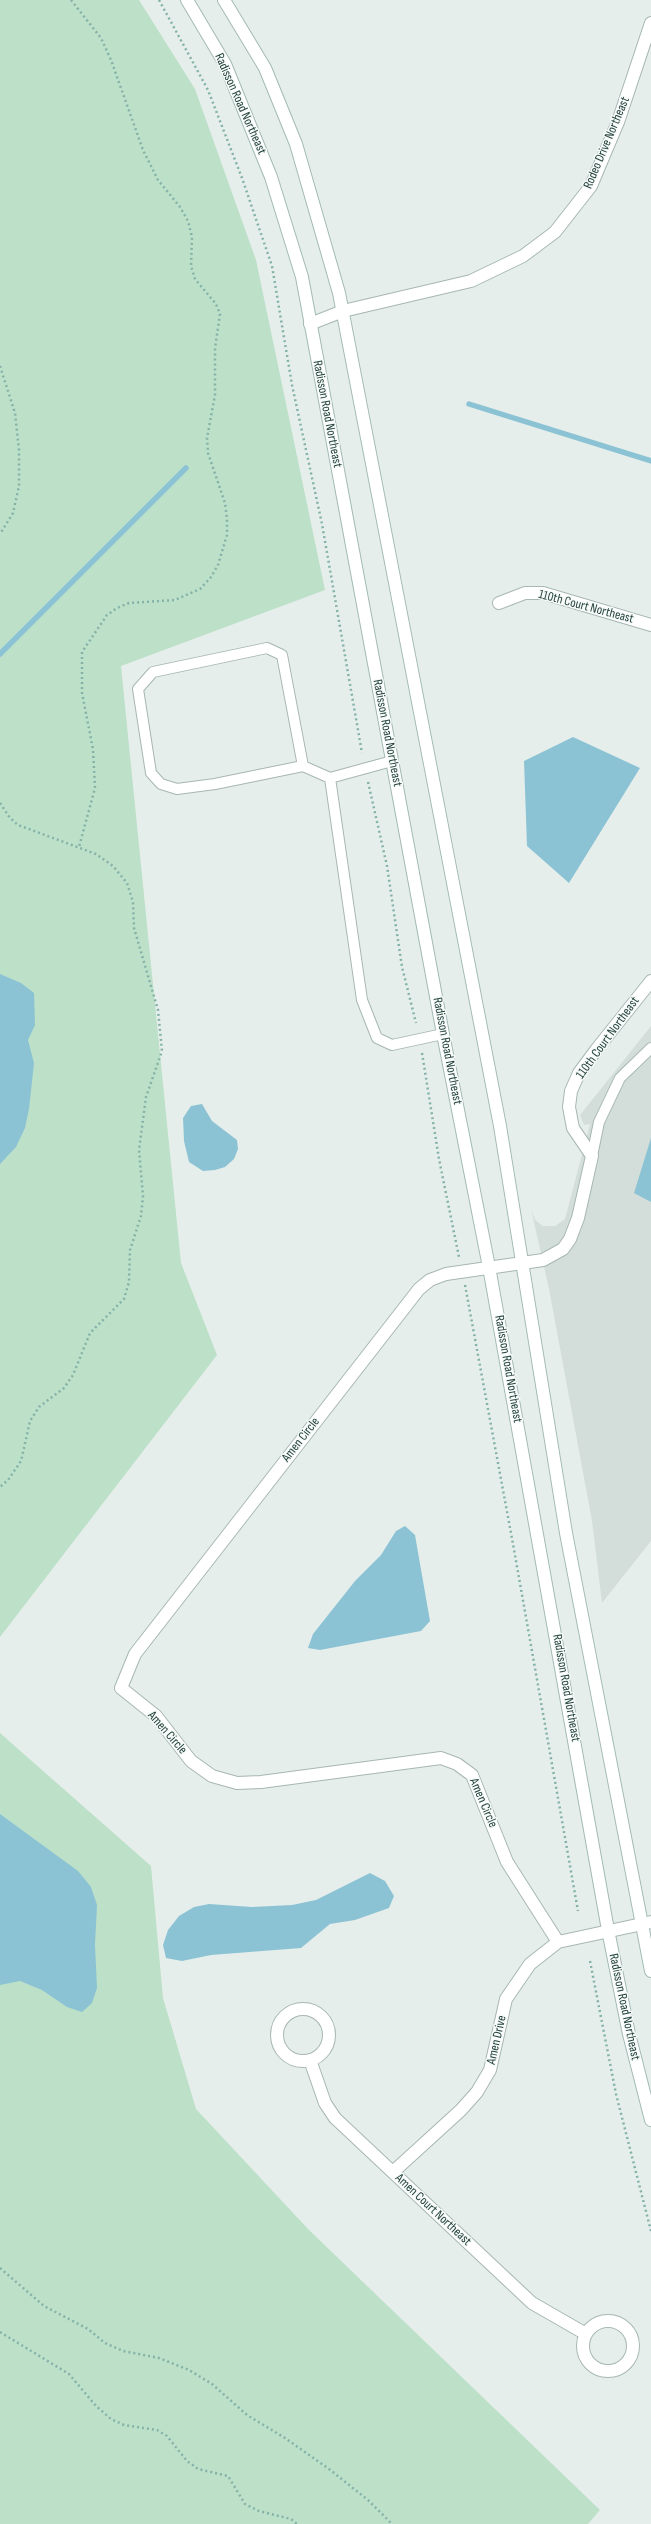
<!DOCTYPE html>
<style>
body{margin:0}
canvas{display:block;background:#e5eeeb}
</style>
<canvas width="651" height="2524"></canvas>
<script>
const ctx = document.querySelector('canvas').getContext('2d');
ctx.lineJoin = 'round';
function fillPath(path, color) { ctx.fillStyle = color; ctx.fill(path, 'evenodd'); }
const shape = rows => new Path2D(rows.map(r => 'M' + r).join(''));
function stroke(path, color, width, dash) { ctx.strokeStyle = color; ctx.lineWidth = width; ctx.lineCap = dash ? 'butt' : 'round'; ctx.setLineDash(dash || []); ctx.stroke(path); }
function label(font, color, halo, rows, align = 'center') {
  ctx.font = font + ' "Sofia Sans Condensed",sans-serif'; ctx.lineWidth = 3; ctx.setLineDash([]); ctx.textBaseline = 'middle'; ctx.strokeStyle = halo; ctx.fillStyle = color; for (const [text, x, y, turn = 0] of rows) {
    ctx.save(); ctx.translate(x, y); ctx.rotate((+turn || 0) * Math.PI / 180); ctx.textAlign = isNaN(turn) ? turn : align; if (halo) ctx.strokeText(text, 0, 0); ctx.fillText(text, 0, 0); ctx.restore();
  }
}
const built = shape([
 [651,1026,651,1541,602,1603,592,1521,549,1289,531,1209,535,1220,543,1226,555,1226,565,1219,590,1124,584,1125,580,1115]
]);
const green = shape([
 [0,0,139,0,195,89,256,260,325,590,121,666,181,1263,217,1355,0,1637],
 [0,1733,151,1866,163,1998,196,2109,309,2230,600,2510,588,2524,0,2524]
]);
const water = shape([
 [573,737,640,768,569,883,527,846,524,761],
 [0,974,21,983,34,993,35,1025,28,1040,34,1063,29,1109,25,1128,16,1147,0,1164],
 [202,1104,212,1121,237,1140,238,1149,234,1159,225,1167,215,1170,203,1171,189,1162,184,1141,183,1118,191,1106],
 [651,1138,651,1202,634,1193],
 [405,1526,415,1535,430,1621,421,1631,320,1650,308,1648,313,1634,355,1581,381,1555,396,1531],
 [0,1814,78,1871,91,1887,97,1905,95,1945,97,1988,92,2003,82,2012,67,2007,42,1990,20,1981,0,1985],
 [370,1873,385,1881,394,1896,389,1908,355,1920,330,1924,301,1948,211,1955,182,1961,166,1958,163,1945,168,1930,179,1916,194,1907,209,1904,252,1907,292,1905,316,1900]
]);
const stream = shape([
 [469,404,651,461],
 [0,654,186,468]
]);
const path = shape([
 [71,0,101,38,111,60,143,150,158,180,180,207,188,221,192,237,191,266,195,279,216,304,220,314,215,348,215,395,207,438,208,453,225,503,227,519,227,535,218,565,211,577,200,589,175,600,129,603,117,608,107,615,82,652,82,693,93,749,95,788,79,847],
 [159,0,208,90,242,178,272,266,292,385,322,524,362,753],
 [0,366,15,413,19,450,19,486,13,513,0,534],
 [368,782,387,866,402,967,416,1023],
 [0,803,10,818,18,825,96,854,113,866,127,883,133,902,134,928,158,1010,162,1051,146,1097,139,1150,143,1196,141,1216,130,1250,129,1282,124,1299,90,1333,73,1375,64,1388,39,1407,30,1421,21,1461,8,1480,0,1487],
 [422,1053,439,1159,459,1257],
 [465,1285,513,1544,578,1911],
 [590,1961,616,2094,651,2231],
 [0,2268,44,2306,88,2329,105,2343,123,2351,159,2358,189,2370,212,2384,247,2415,285,2438,329,2469,368,2500,392,2524],
 [0,2332,69,2374,96,2406,111,2419,124,2425,157,2430,167,2436,187,2461,198,2469,228,2476,245,2504,259,2511,291,2519,297,2524]
]);
const service = shape([
 [392,761,330,778,362,1000,377,1038,392,1045,443,1034],
 [303,766,282,655,267,648,153,672,138,689,151,773,161,784,177,789,215,784,303,766,330,778],
 [592,1156,599,1122,620,1078,651,1048]
]);
const minor = shape([
 [310,324,343,311,471,281,523,256,555,232,591,186,618,122,651,23],
 [499,603,525,593,543,593,651,625],
 [558,1942,507,1862,472,1775,457,1764,441,1758,261,1782,237,1783,212,1776,191,1761,156,1716,121,1688,135,1654,419,1289,430,1280,446,1274,543,1260,563,1249,570,1239,578,1218,592,1156,573,1128,569,1107,571,1091,579,1073,596,1050,651,981],
 '277 2035a26 26 0 1 1 52 0a26 26 0 1 1-52 0Z',
 [310,2060,325,2103,335,2118,532,2303,586,2334],
 [393,2172,461,2110,477,2092,490,2070,506,1999,530,1964,558,1942,651,1922],
 '583 2346a25 25 0 1 1 50 0a25 25 0 1 1-50 0Z'
]);
const secondary = shape([
 [187,0,225,64,271,177,302,277,443,1034,489,1267,608,1930,629,2034,651,2120],
 [224,0,265,68,296,144,339,293,500,1126,566,1533,651,1971]
]);
const streetNames = [
 ["Radisson Road Northeast",240,104,66],
 ["Rodeo Drive Northeast",607,143,-67],
 ["Radisson Road Northeast",327,414,79],
 ["110th Court Northeast",586,607,15],
 ["Radisson Road Northeast",387,733,79],
 ["110th Court Northeast",608,1038,-54],
 ["Radisson Road Northeast",447,1051,79],
 ["Radisson Road Northeast",508,1369,80],
 ["Amen Circle",301,1440,-52],
 ["Radisson Road Northeast",566,1688,80],
 ["Amen Circle",167,1733,49],
 ["Amen Circle",483,1803,67],
 ["Radisson Road Northeast",624,2007,78],
 ["Amen Drive",497,2040,-77],
 ["Amen Court Northeast",433,2210,43]
];
fillPath(built, '#d3deda');
fillPath(green, '#bde0c9');
fillPath(water, '#8cc3d4');
stroke(stream, '#8cc3d4', 5.5);
stroke(service, '#a7b7b3', 12);
stroke(minor, '#a7b7b3', 14);
stroke(secondary, '#a3bab4', 14);
stroke(path, '#84b2a8', 2.5, [2, 3]);
stroke(service, '#fff', 10);
stroke(minor, '#fff', 12);
stroke(secondary, '#fff', 12);
label('13px', '#23413b', '#f6faf8', streetNames);
</script>
